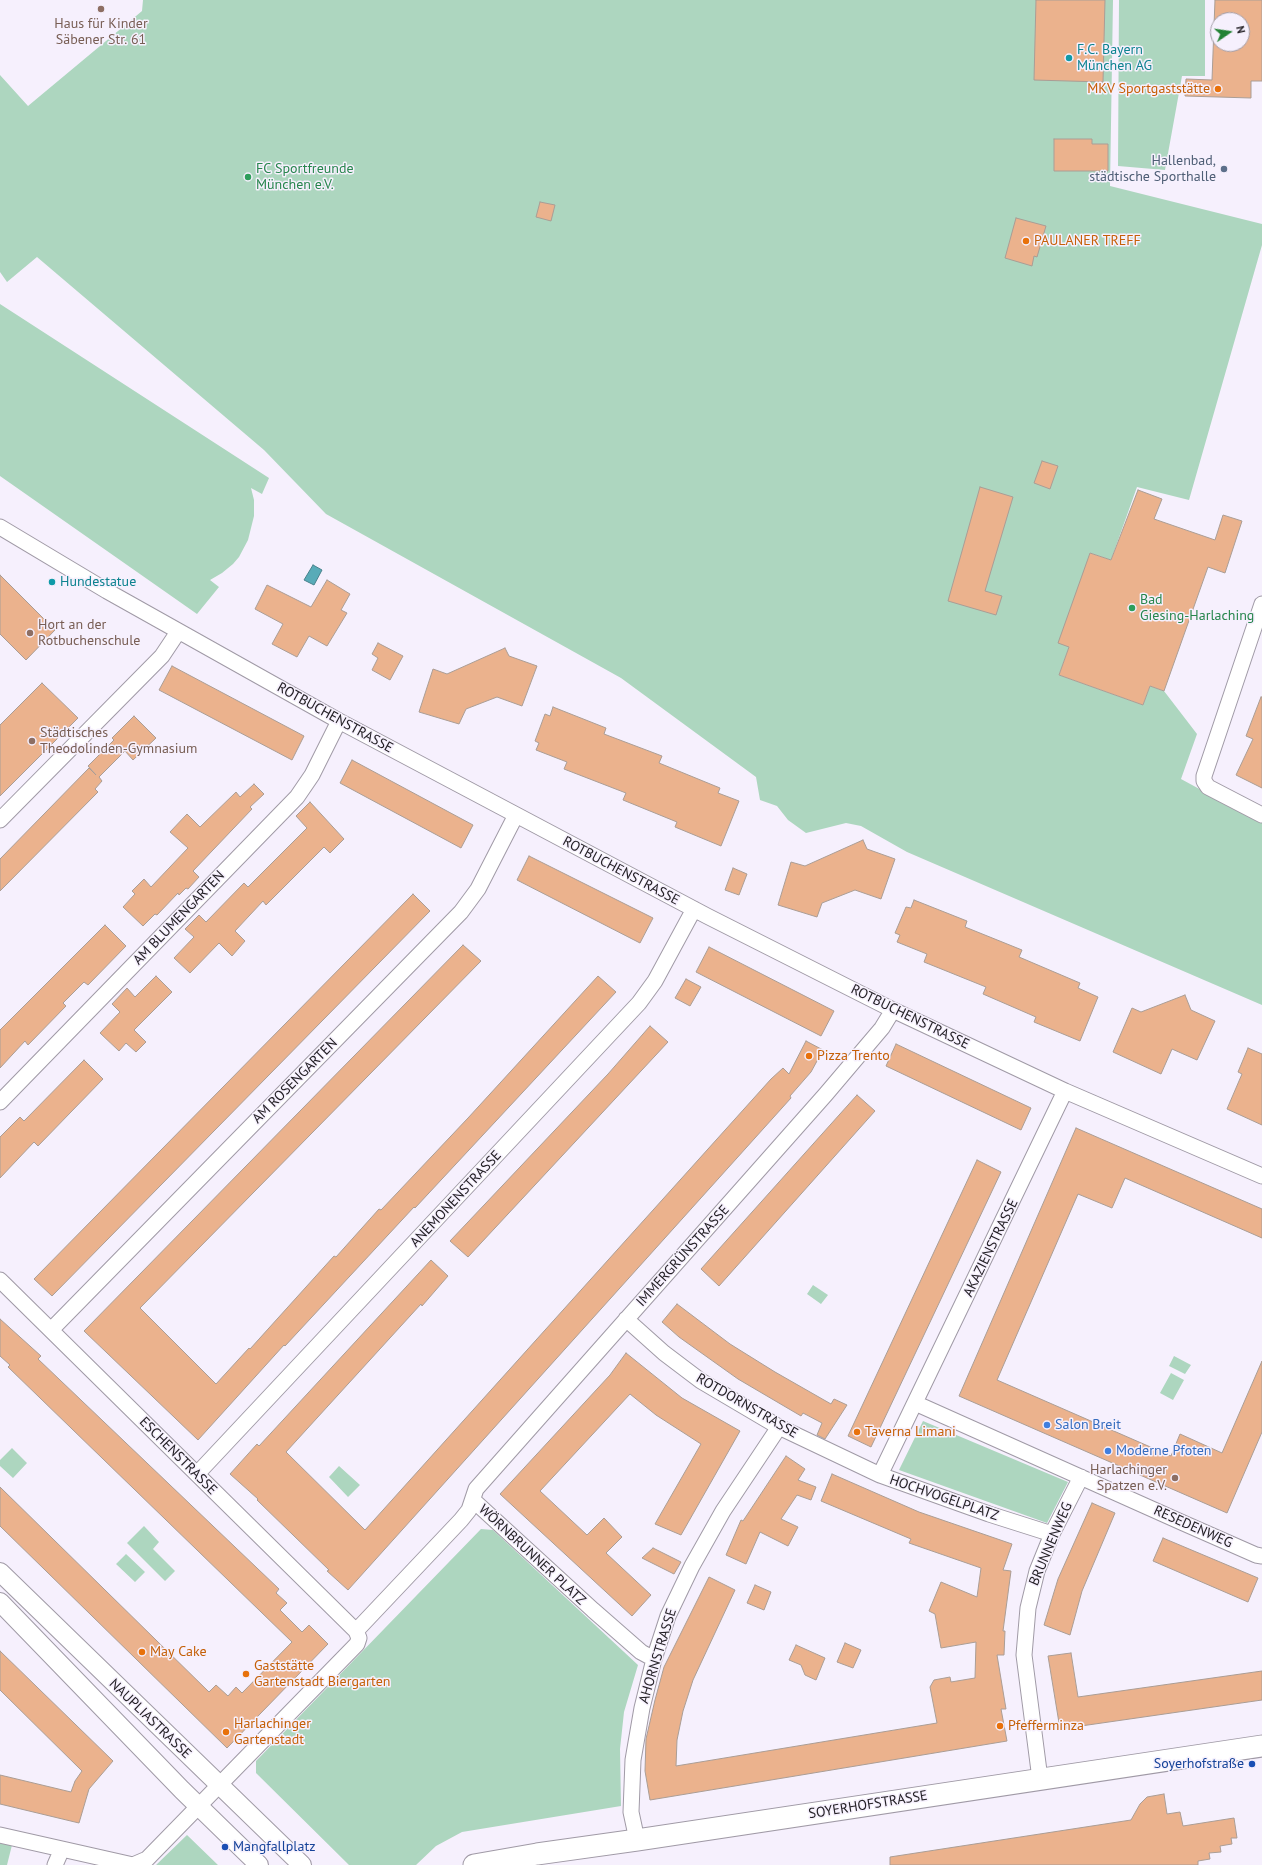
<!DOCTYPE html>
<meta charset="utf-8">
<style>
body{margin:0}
#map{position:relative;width:1262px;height:1865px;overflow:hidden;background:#f6f0fd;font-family:"PT Sans",sans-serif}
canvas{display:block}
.north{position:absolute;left:1210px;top:12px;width:40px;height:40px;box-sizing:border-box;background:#f6f0fd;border:1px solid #a29da7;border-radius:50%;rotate:77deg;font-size:11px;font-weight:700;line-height:16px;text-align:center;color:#242126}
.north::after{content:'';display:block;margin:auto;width:14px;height:18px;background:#238234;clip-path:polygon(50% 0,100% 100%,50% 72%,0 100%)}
</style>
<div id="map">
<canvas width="1262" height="1865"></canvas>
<div class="north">N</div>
</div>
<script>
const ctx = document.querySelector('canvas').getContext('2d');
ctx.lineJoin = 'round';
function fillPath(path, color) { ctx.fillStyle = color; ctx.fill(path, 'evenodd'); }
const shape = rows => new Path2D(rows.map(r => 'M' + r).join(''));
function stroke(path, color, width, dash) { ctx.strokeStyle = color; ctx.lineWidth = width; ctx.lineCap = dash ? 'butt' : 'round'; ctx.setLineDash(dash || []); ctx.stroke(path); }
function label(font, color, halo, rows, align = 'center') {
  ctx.font = font + ' "PT Sans",sans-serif'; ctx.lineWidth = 3; ctx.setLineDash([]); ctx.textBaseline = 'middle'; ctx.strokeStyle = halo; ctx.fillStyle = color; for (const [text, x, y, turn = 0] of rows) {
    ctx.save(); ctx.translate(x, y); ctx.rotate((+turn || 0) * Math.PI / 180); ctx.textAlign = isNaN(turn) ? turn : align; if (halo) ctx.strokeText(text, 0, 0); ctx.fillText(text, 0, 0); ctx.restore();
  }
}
const green = shape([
 [143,0,1113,0,1110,186,1262,224,1262,245,1189,500,1137,487,1111,560,1090,553,1069,647,1059,675,1143,705,1150,686,1164,691,1197,734,1181,779,1262,823,1262,1005,907,852,861,826,846,823,806,833,788,820,777,806,760,800,756,777,621,678,326,514,264,450,37,257,7,282,0,272,0,75,28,106,142,11],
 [1119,0,1205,0,1205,76,1182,76,1165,170,1118,166],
 [0,304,269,478,262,494,251,488,254,500,254,516,248,540,239,557,233,564,222,573,210,580,219,587,197,614,0,476],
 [813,1285,828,1295,821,1304,807,1294],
 [1174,1356,1191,1365,1185,1374,1169,1366],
 [1171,1373,1184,1380,1173,1400,1160,1393],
 [923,1421,1068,1482,1047,1523,899,1470],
 [12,1448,27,1463,13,1478,0,1466,0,1460],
 [339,1466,360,1485,348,1497,329,1477],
 [144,1526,159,1542,153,1549,175,1571,165,1581,127,1543],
 [481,1529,493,1530,638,1665,624,1712,620,1749,621,1806,462,1832,436,1846,416,1865,349,1865,256,1773,256,1761],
 [126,1554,145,1572,135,1582,116,1564],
 [187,1835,218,1865,156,1865],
 [0,1842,12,1845,7,1865,0,1865]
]);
const water = shape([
 [313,565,322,570,314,585,304,580,313,565]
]);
const building = shape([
 [1036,0,1105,0,1103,82,1034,80,1036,0],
 [1215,0,1262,0,1262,81,1251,81,1251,98,1185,96,1186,79,1212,80,1215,0],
 [1218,20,1242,20,1242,44,1218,44,1218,20],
 [1054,139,1092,139,1092,144,1108,144,1108,171,1054,171,1054,139],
 [540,202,555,205,551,221,536,217,540,202],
 [1016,218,1046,226,1037,257,1034,256,1032,266,1005,258,1016,218],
 [1042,461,1058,466,1050,489,1034,483,1042,461],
 [980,487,1013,497,985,591,1002,596,996,615,948,601,980,487],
 [1138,490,1162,499,1154,519,1215,540,1223,515,1242,521,1225,573,1208,567,1164,691,1150,686,1143,705,1059,675,1069,647,1058,643,1090,553,1111,560,1138,490],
 [0,575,55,630,26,660,0,634,0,575],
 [327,580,350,594,341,610,347,613,327,646,309,636,297,657,272,644,283,624,255,609,267,585,311,607,327,580],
 [378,643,403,656,390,680,372,670,378,658,372,654,378,643],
 [505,648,509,656,537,666,522,706,497,697,466,709,459,724,419,712,433,669,447,674,505,648],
 [172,666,304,736,292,760,159,690,172,666],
 [42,683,78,718,0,796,0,725,42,683],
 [1261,697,1262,697,1262,788,1236,775,1253,739,1246,736,1261,697],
 [553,707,606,728,604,734,662,756,659,763,720,788,718,793,739,801,721,846,675,827,677,822,623,800,626,793,564,769,567,762,536,750,539,743,535,741,545,714,550,716,553,707],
 [134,716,156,738,133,760,125,751,99,777,102,781,95,789,98,792,0,891,0,859,89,768,96,775,88,766,114,740,112,738,134,716],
 [352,760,473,825,461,848,340,783,352,760],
 [254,784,264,794,250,807,252,809,193,871,199,877,188,889,186,888,179,895,178,893,157,915,155,914,143,926,123,907,135,894,132,891,144,879,151,887,188,848,170,832,187,814,200,827,236,792,240,797,254,784],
 [310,802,344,839,330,853,324,847,266,905,263,901,235,931,245,941,232,956,219,943,190,973,174,958,194,937,185,929,199,915,206,922,244,883,248,887,307,828,296,816,310,802],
 [863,840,867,849,895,859,881,899,855,890,822,903,817,917,778,905,791,862,805,866,863,840],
 [529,856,653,918,640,943,517,880,529,856],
 [733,868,747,874,739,895,725,890,733,868],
 [413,894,430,911,52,1296,34,1279,413,894],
 [914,900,967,921,965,927,1022,950,1019,957,1080,983,1078,988,1098,997,1080,1041,1034,1022,1036,1017,983,994,986,987,924,962,927,954,897,942,900,935,895,933,906,907,911,908,914,900],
 [105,925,126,946,88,985,84,982,63,1003,66,1006,28,1045,25,1041,0,1068,0,1030,105,925],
 [463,945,481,961,140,1308,216,1384,249,1348,250,1349,334,1256,336,1257,379,1209,381,1210,468,1118,598,976,616,992,415,1208,414,1207,285,1346,284,1345,198,1440,84,1331,463,945],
 [709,947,834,1011,821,1036,696,972,709,947],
 [156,976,172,992,134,1030,146,1042,136,1052,126,1043,119,1051,100,1033,120,1012,112,1004,127,988,135,997,156,976],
 [686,979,701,987,690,1006,675,998,686,979],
 [1185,995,1191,1010,1215,1021,1197,1060,1172,1049,1161,1074,1113,1052,1132,1008,1141,1012,1185,995],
 [650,1026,668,1042,468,1257,450,1241,608,1074,650,1026],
 [806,1041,823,1050,811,1072,790,1096,791,1098,348,1590,327,1571,329,1570,257,1500,258,1499,230,1474,257,1444,259,1446,431,1260,448,1276,422,1306,421,1304,286,1452,365,1530,771,1079,783,1068,789,1074,806,1041],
 [896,1044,1031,1108,1021,1130,886,1066,896,1044],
 [1248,1048,1262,1054,1262,1125,1227,1109,1242,1074,1238,1072,1248,1048],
 [84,1060,103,1079,38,1146,34,1142,0,1178,0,1137,20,1117,24,1121,84,1060],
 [857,1095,875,1111,719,1286,701,1269,857,1095],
 [1076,1128,1262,1209,1262,1238,1125,1178,1112,1208,1078,1194,997,1380,1171,1456,1180,1434,1222,1453,1262,1361,1262,1432,1227,1513,959,1396,1076,1128],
 [977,1160,1001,1172,871,1447,848,1436,977,1160],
 [677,1304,730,1344,775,1372,831,1404,834,1399,847,1405,825,1439,817,1435,822,1423,803,1413,801,1416,738,1379,679,1337,662,1322,677,1304],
 [0,1319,41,1356,38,1359,279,1589,276,1593,287,1603,280,1610,302,1632,309,1625,328,1644,227,1748,0,1526,0,1487,209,1692,216,1685,228,1696,236,1687,242,1693,292,1642,8,1367,10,1365,0,1356,0,1319],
 [626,1353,682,1398,740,1431,681,1535,655,1524,701,1444,656,1415,630,1394,540,1491,587,1535,604,1518,622,1537,606,1553,651,1595,632,1616,500,1494,610,1375,626,1353],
 [786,1456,805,1469,798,1480,816,1487,811,1500,797,1495,781,1519,798,1527,788,1546,760,1532,746,1564,726,1555,741,1520,743,1521,786,1456],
 [832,1474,919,1512,1012,1544,1003,1570,1011,1571,1003,1631,1005,1631,1004,1655,997,1655,1006,1709,1001,1709,1007,1741,650,1800,645,1771,646,1739,655,1700,664,1667,709,1577,735,1590,693,1680,683,1711,677,1740,676,1766,937,1723,930,1687,934,1680,950,1677,951,1682,975,1678,976,1642,941,1648,935,1614,929,1611,941,1582,977,1597,981,1568,909,1543,911,1539,821,1501,832,1474],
 [1092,1503,1115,1513,1082,1591,1070,1635,1044,1625,1058,1579,1092,1503],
 [1163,1538,1258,1578,1248,1602,1153,1561,1163,1538],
 [653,1548,681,1562,674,1574,642,1558,653,1548],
 [755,1585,771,1592,764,1610,747,1603,755,1585],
 [845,1643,861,1650,853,1668,837,1662,845,1643],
 [796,1645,825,1658,816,1680,805,1675,801,1665,789,1660,796,1645],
 [0,1651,113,1761,89,1789,79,1823,0,1804,0,1775,71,1792,75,1781,82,1771,0,1690,0,1651],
 [1071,1653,1078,1697,1262,1671,1262,1700,1060,1729,1048,1656,1071,1653],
 [1164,1794,1167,1814,1180,1812,1183,1826,1234,1818,1237,1838,1231,1838,1232,1844,1220,1846,1221,1852,1209,1853,1210,1859,1198,1861,1198,1865,890,1865,890,1857,1131,1820,1140,1804,1147,1797,1164,1794]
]);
const minor = shape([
 [0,527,107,591,339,721,707,916,893,1010,1065,1091,1262,1176],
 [1262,604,1204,776,1204,781,1208,787,1262,815],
 [0,820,162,656,178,632],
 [0,1102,297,797,312,775,339,721],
 [0,1280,356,1631,359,1638,357,1644,147,1859,133,1865,0,1835],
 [626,1319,664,1353,701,1381,779,1427,880,1475,989,1514,1052,1534],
 [51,1330,461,912,478,889,516,815],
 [915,1403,1181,1522,1256,1555,1262,1556],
 [197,1474,639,1003,655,981,694,909],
 [880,1475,1065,1091],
 [473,1500,593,1610,641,1652,654,1659],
 [356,1631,461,1520,469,1510,476,1489,826,1094,882,1028,893,1010],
 [1040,1779,1024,1655,1028,1608,1037,1571,1052,1534,1081,1477],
 [637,1840,631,1812,633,1760,642,1708,654,1659,668,1616,692,1566,723,1511,779,1427],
 [55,1865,62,1849]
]);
const tertiary = shape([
 [0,1572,302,1865],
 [0,1602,182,1790,259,1865]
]);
const secondary = shape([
 [474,1865,537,1854,637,1840,1262,1746]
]);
const markers = [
 [101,9,4,"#8d6e63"],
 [1069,58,4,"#0f9aa8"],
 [1218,89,4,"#e8710a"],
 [1224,169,4,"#5c6f8a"],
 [248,177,4,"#2e9e5b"],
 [1026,241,4,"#e8710a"],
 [52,582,4,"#0f9aa8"],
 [1132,608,4,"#2e9e5b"],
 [30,633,4,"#8d6e63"],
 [32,741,4,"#8d6e63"],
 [809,1056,4,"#e8710a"],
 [1047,1425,4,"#3f7fe0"],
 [857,1432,4,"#e8710a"],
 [1108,1451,4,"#3f7fe0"],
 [1175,1478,4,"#8d6e63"],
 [142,1652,4,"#e8710a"],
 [246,1674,4,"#e8710a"],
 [1000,1726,4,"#e8710a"],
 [226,1732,4,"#e8710a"],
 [1252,1764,4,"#1a4fb4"],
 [225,1847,4,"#1a4fb4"]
];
const educationNames = [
 ["Haus für Kinder",101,24,"center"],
 ["Säbener Str. 61",101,40,"center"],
 ["Hort an der",38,625],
 ["Rotbuchenschule",38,641],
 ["Städtisches",40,733],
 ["Theodolinden-Gymnasium",40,749],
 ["Harlachinger",1167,1470,"right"],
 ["Spatzen e.V.",1167,1486,"right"]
];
const cultureNames = [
 ["F.C. Bayern",1077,50],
 ["München AG",1077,66],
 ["Hundestatue",60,582]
];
const foodNames = [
 ["MKV Sportgaststätte",1210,89,"right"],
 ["PAULANER TREFF",1034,241],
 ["Pizza Trento",817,1056],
 ["Taverna Limani",865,1432],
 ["May Cake",150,1652],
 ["Gaststätte",254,1666],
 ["Gartenstadt Biergarten",254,1682],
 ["Harlachinger",234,1724],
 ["Gartenstadt",234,1740],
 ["Pfefferminza",1008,1726]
];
const serviceNames = [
 ["Hallenbad,",1216,161],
 ["städtische Sporthalle",1216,177]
];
const leisureNames = [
 ["FC Sportfreunde",256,169],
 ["München e.V.",256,185],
 ["Bad",1140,600],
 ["Giesing-Harlaching",1140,616]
];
const streetNames = [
 ["ROTBUCHENSTRASSE",335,718,29],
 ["ROTBUCHENSTRASSE",621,871,28],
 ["AM BLUMENGARTEN",179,918,-46],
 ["ROTBUCHENSTRASSE",910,1017,26],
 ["AM ROSENGARTEN",295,1081,-45],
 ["ANEMONENSTRASSE",456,1199,-47],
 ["AKAZIENSTRASSE",991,1248,-64],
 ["IMMERGRÜNSTRASSE",683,1256,-48],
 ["ROTDORNSTRASSE",747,1406,30],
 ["ESCHENSTRASSE",178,1456,45],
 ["HOCHVOGELPLATZ",944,1498,19],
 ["RESEDENWEG",1193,1527,24],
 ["BRUNNENWEG",1051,1544,-67],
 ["WÖRNBRUNNER PLATZ",532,1555,43],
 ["AHORNSTRASSE",658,1656,-73],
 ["NAUPLIASTRASSE",150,1719,44],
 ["SOYERHOFSTRASSE",868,1805,-9]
];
const shopNames = [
 ["Salon Breit",1055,1425],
 ["Moderne Pfoten",1116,1451]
];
const transitNames = [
 ["Soyerhofstraße",1244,1764],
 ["Mangfallplatz",233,1847,"left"]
];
fillPath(green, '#add6bf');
fillPath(water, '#58abb8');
stroke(water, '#48828c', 1);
fillPath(building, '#ebb28d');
stroke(building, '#aa9d95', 1);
stroke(minor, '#a09aa6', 17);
stroke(tertiary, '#a09aa6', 20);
stroke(secondary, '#a09aa6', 23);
stroke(minor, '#fff', 15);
stroke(tertiary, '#fff', 18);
stroke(secondary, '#fff', 21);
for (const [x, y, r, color] of markers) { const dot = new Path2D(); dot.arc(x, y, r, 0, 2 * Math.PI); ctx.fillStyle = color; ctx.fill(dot); stroke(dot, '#f6f0fd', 1.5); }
label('14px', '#785e54', '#f6f0fd', educationNames, 'left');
label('14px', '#0d838f', '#f6f0fd', cultureNames, 'left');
label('14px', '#c56008', '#f6f0fd', foodNames, 'left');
label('14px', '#4e5e75', '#f6f0fd', serviceNames, 'right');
label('14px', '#27864d', '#f6f0fd', leisureNames, 'left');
label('14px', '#242126', '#f6f0fd', streetNames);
label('14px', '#366cbe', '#f6f0fd', shopNames, 'left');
label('14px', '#164399', '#f6f0fd', transitNames, 'right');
</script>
